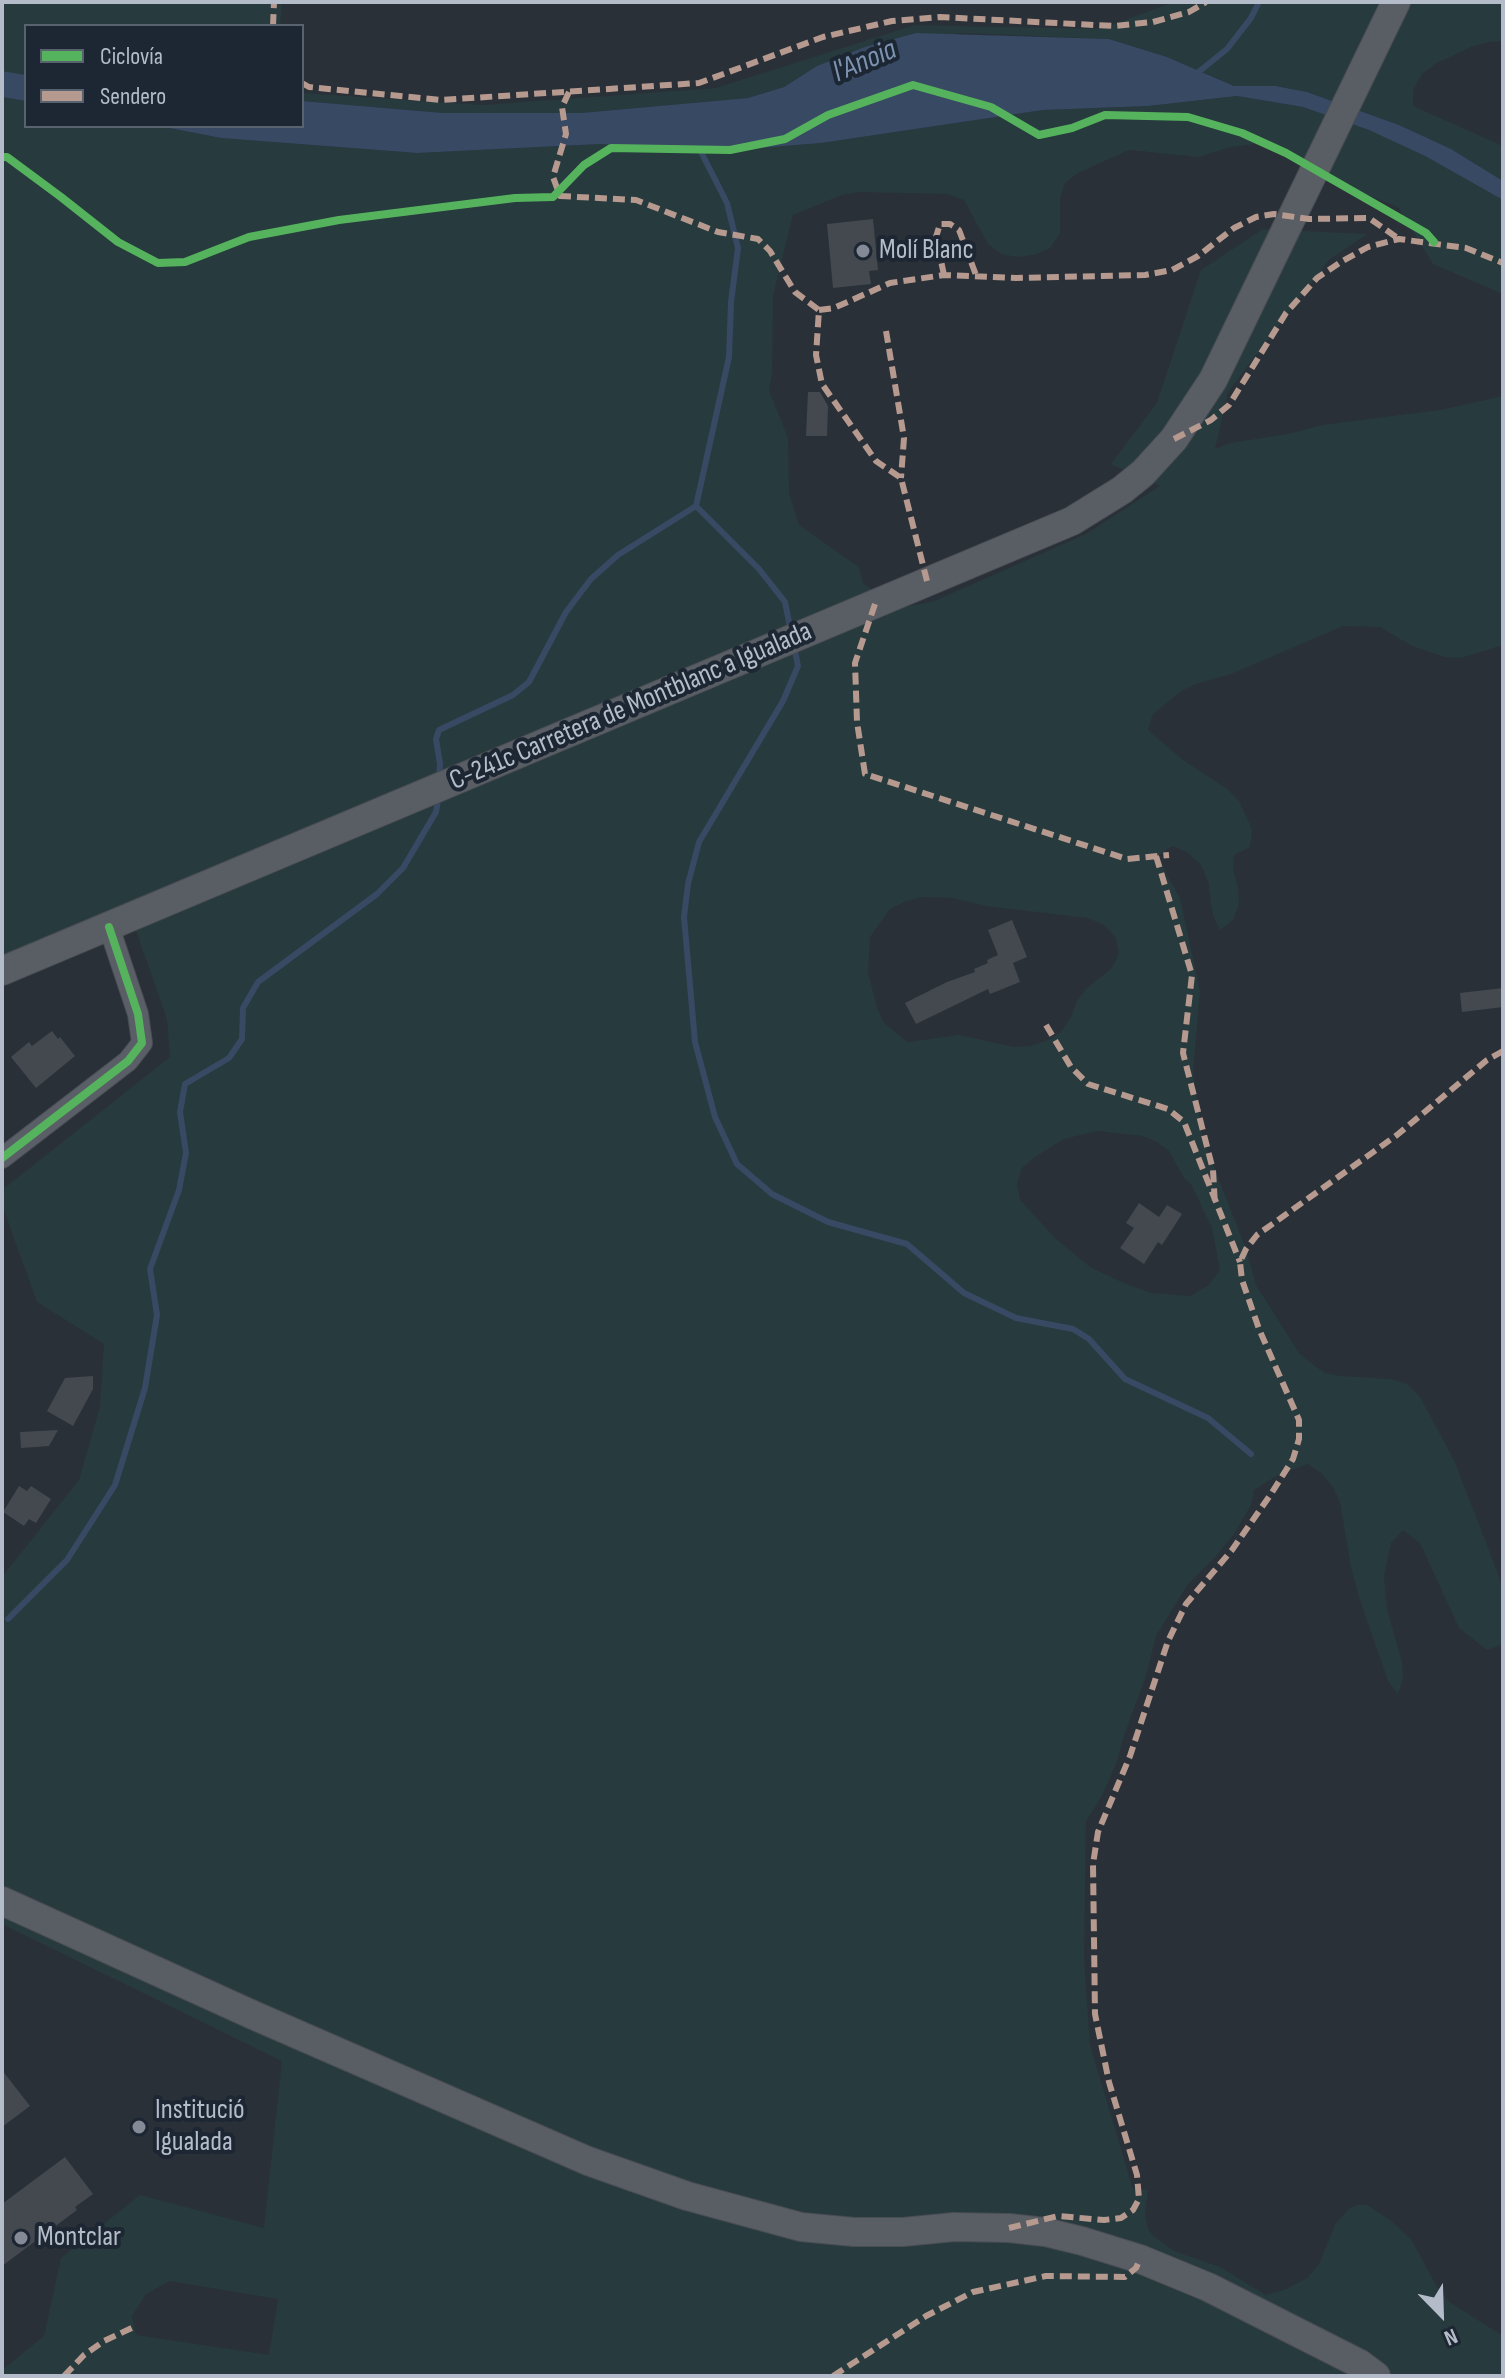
<!DOCTYPE html>
<meta charset="utf-8">
<style>
body{margin:0}
#map{position:relative;width:1505px;height:2378px;overflow:hidden;background:#2a3038;font-family:"Sofia Sans Condensed",sans-serif}
canvas{display:block}
.frame{position:absolute;inset:0;border:4px solid #b4bcc9;pointer-events:none}
.legend{position:absolute;left:24px;top:24px;width:280px;height:104px;box-sizing:border-box;background:#1d2633;border:2px solid #59626f;margin:0;padding:10px 14px;list-style:none;font-size:24px;color:#b4bcc9}
.legend li{display:flex;align-items:center;gap:16px;height:40px}
.legend b{width:40px;border:2px solid #59626f}
.north{position:absolute;left:1401px;top:2274px;width:80px;height:80px;-webkit-text-stroke:6px #1d2633;paint-order:stroke;rotate:157deg;font-size:22px;font-weight:700;line-height:32px;text-align:center;color:#b4bcc9}
.north::after{content:'';display:block;margin:auto;width:28px;height:36px;background:#b4bcc9;clip-path:polygon(50% 0,100% 100%,50% 72%,0 100%)}
</style>
<div id="map">
<canvas width="1505" height="2378"></canvas>
<div class="frame"></div>
<ul class="legend">
<li><b style="height:10px;background:#56b35d"></b>Ciclovía</li>
<li><b style="height:10px;background:#b69a8f"></b>Sendero</li>
</ul>
<div class="north">N</div>
</div>
<script>
const ctx = document.querySelector('canvas').getContext('2d');
ctx.lineJoin = 'round';
function fillPath(path, color) { ctx.fillStyle = color; ctx.fill(path, 'evenodd'); }
const shape = rows => new Path2D(rows.map(r => 'M' + r).join(''));
function stroke(path, color, width, dash) { ctx.strokeStyle = color; ctx.lineWidth = width; ctx.lineCap = dash ? 'butt' : 'round'; ctx.setLineDash(dash || []); ctx.stroke(path); }
function label(font, color, halo, rows, align = 'center') {
  ctx.font = font + ' "Sofia Sans Condensed",sans-serif'; ctx.lineWidth = 8; ctx.setLineDash([]); ctx.textBaseline = 'middle'; ctx.strokeStyle = halo; ctx.fillStyle = color; for (const [text, x, y, turn = 0] of rows) {
    ctx.save(); ctx.translate(x, y); ctx.rotate((+turn || 0) * Math.PI / 180); ctx.textAlign = isNaN(turn) ? turn : align; if (halo) ctx.strokeText(text, 0, 0); ctx.fillText(text, 0, 0); ctx.restore();
  }
}
const green = shape([
 [2,2,282,2,280,26,26,26,26,75,2,71],
 [1174,2,1503,2,1503,41,1489,42,1471,47,1437,63,1422,74,1413,90,1413,106,1503,146,1503,181,1451,149,1399,125,1307,92,1276,86,1235,86,1167,57,1109,39,960,33,817,66,784,87,748,98,581,113,443,113,302,101,302,93,482,105,716,88,915,25,1100,29],
 [1237,96,1303,107,1369,130,1425,156,1503,200,1503,294,1433,264,1398,207,1344,186,1286,153,1255,144,1230,147,1199,157,1129,150,1078,173,1065,183,1060,198,1060,233,1050,248,1034,255,1017,257,1001,254,988,244,964,200,948,194,858,192,842,195,793,215,773,296,772,374,769,390,788,438,789,493,799,525,859,567,863,583,887,601,902,607,932,602,1086,534,1160,486,1111,464,1157,403,1201,270,1263,229,1367,234,1329,260,1228,392,1215,449,1231,443,1293,433,1322,425,1440,410,1503,396,1503,645,1461,658,1445,657,1412,646,1380,627,1343,626,1231,674,1196,684,1181,691,1153,714,1148,730,1183,760,1226,788,1239,801,1252,829,1250,847,1234,855,1233,870,1238,887,1239,904,1233,920,1220,930,1213,915,1208,881,1201,865,1187,852,1172,846,1159,855,1164,870,1180,898,1200,990,1193,1074,1203,1139,1246,1249,1256,1285,1299,1353,1311,1363,1325,1373,1340,1376,1391,1379,1407,1384,1420,1397,1454,1460,1497,1571,1503,1592,1503,1644,1487,1650,1459,1628,1420,1543,1403,1530,1391,1543,1384,1576,1387,1609,1402,1662,1403,1679,1398,1694,1388,1681,1360,1600,1351,1567,1340,1502,1333,1487,1322,1474,1308,1464,1278,1475,1254,1490,1251,1505,1234,1534,1218,1554,1188,1584,1156,1636,1146,1676,1124,1736,1117,1761,1103,1794,1086,1821,1084,1959,1090,2045,1133,2189,1148,2190,1145,2215,1148,2228,1153,2236,1174,2251,1220,2267,1266,2295,1284,2290,1307,2278,1319,2264,1336,2223,1349,2209,1357,2205,1367,2205,1390,2220,1411,2239,1437,2287,1448,2301,1503,2336,1503,2376,2,2376,2,2370,44,2336,61,2258,140,2195,264,2228,282,2061,2,1924,2,1577,79,1480,100,1407,104,1344,37,1302,2,1205,2,1190,170,1057,167,1019,136,931,2,987,2,97,26,101,26,126,159,126,221,138,417,153,600,144,730,150,821,143,1043,110,1148,106],
 [922,897,953,898,986,906,1088,918,1104,925,1116,938,1119,953,1112,968,1087,988,1077,1001,1071,1017,1061,1032,1048,1040,1031,1046,1014,1047,959,1035,907,1042,884,1023,877,1008,868,972,870,937,890,909,906,901],
 [1097,1131,1143,1136,1157,1142,1169,1151,1184,1178,1191,1184,1212,1228,1220,1270,1209,1285,1190,1296,1152,1293,1128,1285,1090,1267,1055,1238,1020,1200,1017,1184,1022,1168,1035,1157,1064,1139],
 [170,2281,278,2299,269,2355,136,2335,132,2316,146,2294]
]);
const water = shape([
 [916,33,1109,39,1167,57,1234,86,1276,86,1307,92,1399,125,1451,149,1503,181,1503,200,1425,156,1369,130,1303,107,1237,96,1148,106,1043,110,821,143,722,151,600,144,417,153,221,138,159,126,302,126,302,101,443,113,581,113,748,98,784,87,817,66,865,47],
 [2,71,26,75,26,101,2,97]
]);
const stream = shape([
 [1196,74,1227,49,1251,18,1259,2],
 [697,144,727,203,738,248,731,302,729,357,696,506,759,569,785,602,791,632],
 [794,646,798,666,783,701,699,842,688,884,684,917,695,1042,715,1117,737,1164,772,1194,828,1222,907,1244,964,1293,1016,1318,1073,1329,1089,1339,1125,1379,1208,1418,1251,1454],
 [439,780,440,764,436,739,439,730,513,695,529,682,566,612,591,579,618,555,696,506],
 [8,1619,67,1560,115,1485,145,1388,157,1315,150,1269,179,1190,186,1153,180,1112,185,1084,229,1058,242,1039,243,1008,258,982,377,894,403,868,436,812,439,795]
]);
const building = shape([
 [873,219,878,270,869,271,871,284,833,288,827,224],
 [808,392,820,392,828,406,827,436,806,436],
 [1012,920,1027,957,1013,963,1020,982,990,994,988,989,916,1024,905,1003,947,982,975,972,974,969,988,963,987,960,998,955,988,930],
 [1503,988,1503,1007,1462,1012,1460,993],
 [52,1031,58,1039,60,1037,75,1056,36,1088,11,1057,29,1042,32,1046],
 [1139,1203,1159,1217,1167,1205,1182,1214,1162,1245,1158,1242,1144,1264,1120,1248,1134,1228,1126,1223],
 [93,1376,93,1389,73,1426,47,1411,65,1378],
 [58,1430,49,1446,21,1448,20,1432],
 [19,1486,27,1491,31,1486,51,1499,36,1523,29,1519,24,1526,3,1512],
 [2,2070,30,2106,2,2127],
 [65,2157,93,2194,75,2207,77,2210,2,2266,2,2204]
]);
const minor = shape([
 [2,1158,128,1061,142,1043,138,1014,109,927]
]);
const secondary = shape([
 [2,971,1072,521,1122,490,1143,473,1174,439,1213,380,1396,2],
 [2,1901,253,2015,588,2161,687,2196,801,2227,854,2232,903,2232,954,2227,1009,2228,1045,2232,1082,2241,1140,2259,1208,2287,1360,2364,1376,2376]
]);
const quiet = shape([
 [273,26,274,2],
 [302,83,309,87,441,100,699,83,823,37,892,21,940,17,1114,26,1153,22,1189,12,1206,2],
 [569,92,562,107,566,134,553,177,560,196,636,200,718,232,758,239,770,251,795,292,819,310,816,355,822,384,876,461,901,478,927,581],
 [944,275,936,237,940,224,950,224,959,230,976,275],
 [819,310,834,308,890,283,944,275,1016,278,1145,275,1172,270,1198,256,1234,228,1256,217,1274,214,1309,219,1369,218,1399,239],
 [886,331,904,438,901,478],
 [1174,439,1211,420,1229,405,1286,313,1317,278,1341,262,1368,247,1399,239,1466,248,1503,263],
 [875,604,855,663,857,722,865,774,1127,859,1169,855],
 [1156,856,1192,975,1183,1053,1213,1170,1215,1205],
 [1046,1025,1071,1067,1088,1084,1168,1109,1184,1122,1240,1262],
 [1009,2228,1058,2216,1104,2220,1121,2218,1133,2210,1139,2199,1137,2175,1109,2082,1095,2014,1093,1864,1098,1832,1130,1756,1168,1641,1186,1604,1232,1550,1271,1494,1293,1459,1299,1439,1299,1420,1259,1329,1242,1280,1240,1262,1246,1249,1257,1235,1397,1135,1487,1060,1503,1051],
 [64,2376,84,2355,104,2341,136,2326],
 [833,2376,926,2316,973,2292,1046,2276,1125,2277,1136,2268,1140,2259]
]);
const cycleway = shape([
 [2,157,7,157,61,197,118,242,158,263,185,262,249,237,339,220,515,198,553,197,584,165,611,148,730,150,785,139,828,115,913,85,991,107,1039,135,1072,128,1105,115,1188,117,1242,133,1286,153,1426,233,1434,242],
 [2,1158,128,1061,142,1043,138,1014,109,927]
]);
const markers = [
 [863,251,8,"#848b96"],
 [139,2127,8,"#848b96"],
 [21,2238,8,"#848b96"]
];
const poiNames = [
 ["Molí Blanc",879,251],
 ["Institució",155,2111],
 ["Igualada",155,2143],
 ["Montclar",37,2238]
];
const streetNames = [
 ["C-241c Carretera de Montblanc a Igualada",631,707,-23]
];
const waterNames = [
 ["l'Anoia",865,62,-23]
];
fillPath(green, '#273a3e');
fillPath(water, '#384963');
stroke(stream, '#384963', 6);
fillPath(building, '#444950');
stroke(minor, '#484c53', 22);
stroke(secondary, '#484c53', 30);
stroke(minor, '#5a5e66', 20);
stroke(secondary, '#595d64', 28);
stroke(quiet, '#b69a8f', 6, [12, 6]);
stroke(cycleway, '#56b35d', 8);
for (const [x, y, r, color] of markers) { const dot = new Path2D(); dot.arc(x, y, r, 0, 2 * Math.PI); ctx.fillStyle = color; ctx.fill(dot); stroke(dot, '#1d2633', 3); }
label('28px', '#b4bcc9', '#1d2633', poiNames, 'left');
label('28px', '#b4bcc9', '#1d2633', streetNames);
label('italic 30px', '#7c92b1', '#1d2633', waterNames);
</script>
